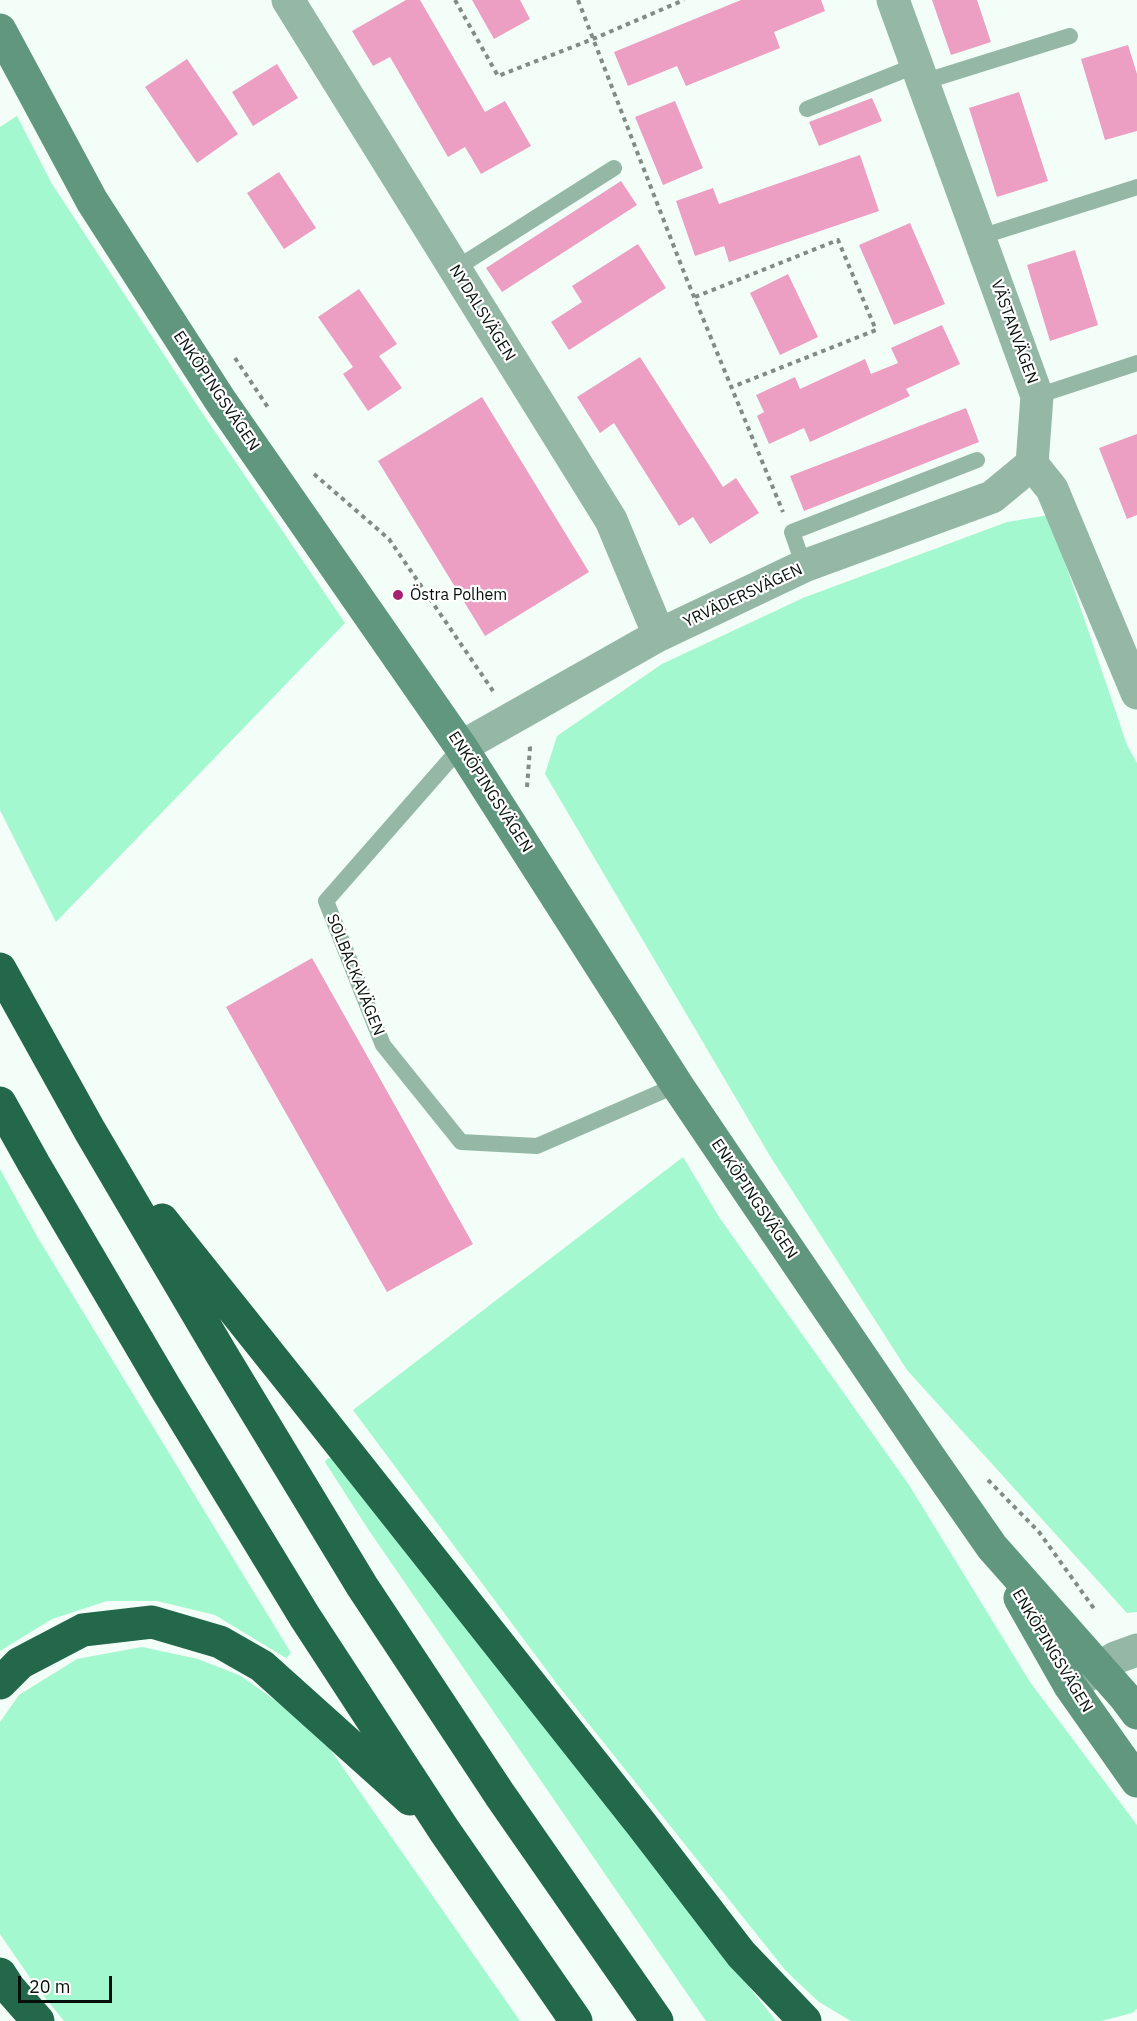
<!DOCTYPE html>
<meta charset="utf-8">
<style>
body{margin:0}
#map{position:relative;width:1137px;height:2021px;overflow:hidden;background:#f2fef7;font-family:"IBM Plex Sans",sans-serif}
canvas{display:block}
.scale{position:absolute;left:18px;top:1976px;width:94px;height:27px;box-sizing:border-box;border:3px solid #06100b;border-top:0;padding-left:8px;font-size:18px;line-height:21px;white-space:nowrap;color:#06100b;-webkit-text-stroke:4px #fff;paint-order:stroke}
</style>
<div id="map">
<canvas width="1137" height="2021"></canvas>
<div class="scale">20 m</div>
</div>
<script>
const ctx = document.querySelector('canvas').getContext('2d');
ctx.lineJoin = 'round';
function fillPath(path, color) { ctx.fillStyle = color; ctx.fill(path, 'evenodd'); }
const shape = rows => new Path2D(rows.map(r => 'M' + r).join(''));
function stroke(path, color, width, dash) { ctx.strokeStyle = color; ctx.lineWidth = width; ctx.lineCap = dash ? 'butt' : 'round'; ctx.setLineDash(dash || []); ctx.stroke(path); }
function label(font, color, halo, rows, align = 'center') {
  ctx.font = font + ' "IBM Plex Sans",sans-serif'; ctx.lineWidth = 4.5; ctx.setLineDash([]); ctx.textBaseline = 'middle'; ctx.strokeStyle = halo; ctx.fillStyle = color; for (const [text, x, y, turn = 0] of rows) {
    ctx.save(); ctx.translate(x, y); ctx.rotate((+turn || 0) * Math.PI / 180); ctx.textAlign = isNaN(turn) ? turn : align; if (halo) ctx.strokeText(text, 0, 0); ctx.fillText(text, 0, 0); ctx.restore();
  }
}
const green = shape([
 [17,116,52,184,201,411,345,623,56,922,0,810,0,127],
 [1049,515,1127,745,1137,763,1137,1612,1127,1613,907,1370,770,1156,545,774,557,736,662,664,803,598,1007,522],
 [683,1157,719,1217,909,1485,1030,1682,1137,1825,1137,2009,1132,2013,1101,2021,851,2021,819,2002,786,1971,557,1684,353,1410],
 [0,1169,38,1238,291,1653,286,1658,215,1615,157,1601,107,1601,52,1619,0,1651],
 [328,1458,334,1459,776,2021,706,2021,368,1529,325,1462],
 [142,1647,198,1659,241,1676,276,1701,325,1742,520,2021,64,2021,35,1985,0,1934,0,1722,19,1695,77,1659]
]);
const building = shape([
 [406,0,420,0,485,112,505,101,531,146,481,174,465,147,448,157,390,57,373,66,352,31],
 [472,0,520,0,530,19,494,39],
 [741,0,821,0,825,11,774,32,780,48,686,86,677,66,628,86,614,52],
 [932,0,977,0,991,42,951,55],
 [1128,45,1137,74,1137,131,1105,140,1081,59],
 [187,59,238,134,197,163,145,87],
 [277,64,298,98,253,126,232,92],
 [1019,92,1048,181,997,197,969,108],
 [872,98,882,121,819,146,809,122],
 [675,101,703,168,663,185,635,117],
 [860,155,879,211,729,262,724,246,695,256,676,201,713,188,719,204],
 [279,172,316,228,284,249,247,193],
 [621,181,637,205,502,292,486,268],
 [910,223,945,304,894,325,859,245],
 [638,244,666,288,569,350,551,322,582,302,572,286],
 [1075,250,1098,325,1050,341,1027,265],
 [788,274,818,337,780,355,750,293],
 [359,289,397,344,379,356,402,388,368,411,343,374,353,367,318,317],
 [942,325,960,364,906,389,910,396,810,442,804,428,769,444,757,416,764,412,756,395,795,377,800,389,865,359,871,374,898,363,891,348],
 [640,357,723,487,736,478,759,513,710,544,693,517,679,526,614,423,600,433,577,397],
 [482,397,589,572,485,636,378,461],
 [966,408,979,442,804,511,790,476],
 [1137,434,1137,515,1127,519,1099,448],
 [312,958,473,1244,387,1292,226,1007]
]);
const path = shape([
 [455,0,498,76,593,39,684,0],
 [578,0,685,275,783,512],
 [695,297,838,240,876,330,732,387],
 [235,358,269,409],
 [314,474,389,539,493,691],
 [527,787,530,748,529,745],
 [988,1480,1039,1532,1095,1610]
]);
const lane = shape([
 [923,82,1070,36],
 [807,109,917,65],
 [980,237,1137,187],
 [455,269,614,168],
 [1037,396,1137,363],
 [804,566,792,532,977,460],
 [461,747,326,901,383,1045,461,1142,537,1146,677,1085]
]);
const street = shape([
 [288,0,611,520,659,635],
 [893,0,1037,396,1032,464,1052,489,1137,693],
 [461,747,659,635,804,566,992,497,1032,464],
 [1075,1683,1115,1658,1137,1650]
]);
const secondary = shape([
 [0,30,92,201,220,400,461,747,677,1085,731,1165,930,1458,992,1547,1125,1697,1137,1713],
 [1020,1598,1070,1686,1137,1781]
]);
const highway = shape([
 [0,969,90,1131,222,1355,362,1586,500,1795,657,2021],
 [0,1103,34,1164,165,1387,305,1617,444,1830,576,2021],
 [162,1220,297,1389,642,1825,741,1954,805,2021],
 [0,1683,20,1663,83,1630,152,1622,220,1642,262,1666,410,1799],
 [0,1974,9,1988,38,2021]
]);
const markers = [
 [398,595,6,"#a5226f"]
];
const streetNames = [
 ["NYDALSVÄGEN",482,313,58],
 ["VÄSTANVÄGEN",1014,332,70],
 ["ENKÖPINGSVÄGEN",216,391,56],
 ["YRVÄDERSVÄGEN",743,596,-25],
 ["ENKÖPINGSVÄGEN",490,792,57],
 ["SOLBACKAVÄGEN",355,975,68],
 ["ENKÖPINGSVÄGEN",754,1199,56],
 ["ENKÖPINGSVÄGEN",1052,1651,59]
];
const poiNames = [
 ["Östra Polhem",410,595]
];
fillPath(green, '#a3f8d0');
fillPath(building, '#ec9ec3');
stroke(path, '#818c86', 4, [4.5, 4.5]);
stroke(lane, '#95b8a6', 16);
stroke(street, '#95b8a6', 33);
stroke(secondary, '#61977e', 33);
stroke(highway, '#24684c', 33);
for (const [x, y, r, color] of markers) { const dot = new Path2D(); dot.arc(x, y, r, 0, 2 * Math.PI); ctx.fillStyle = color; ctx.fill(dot); stroke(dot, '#fff', 2); }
label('16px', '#06100b', '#fff', streetNames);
label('16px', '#06100b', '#fff', poiNames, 'left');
</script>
